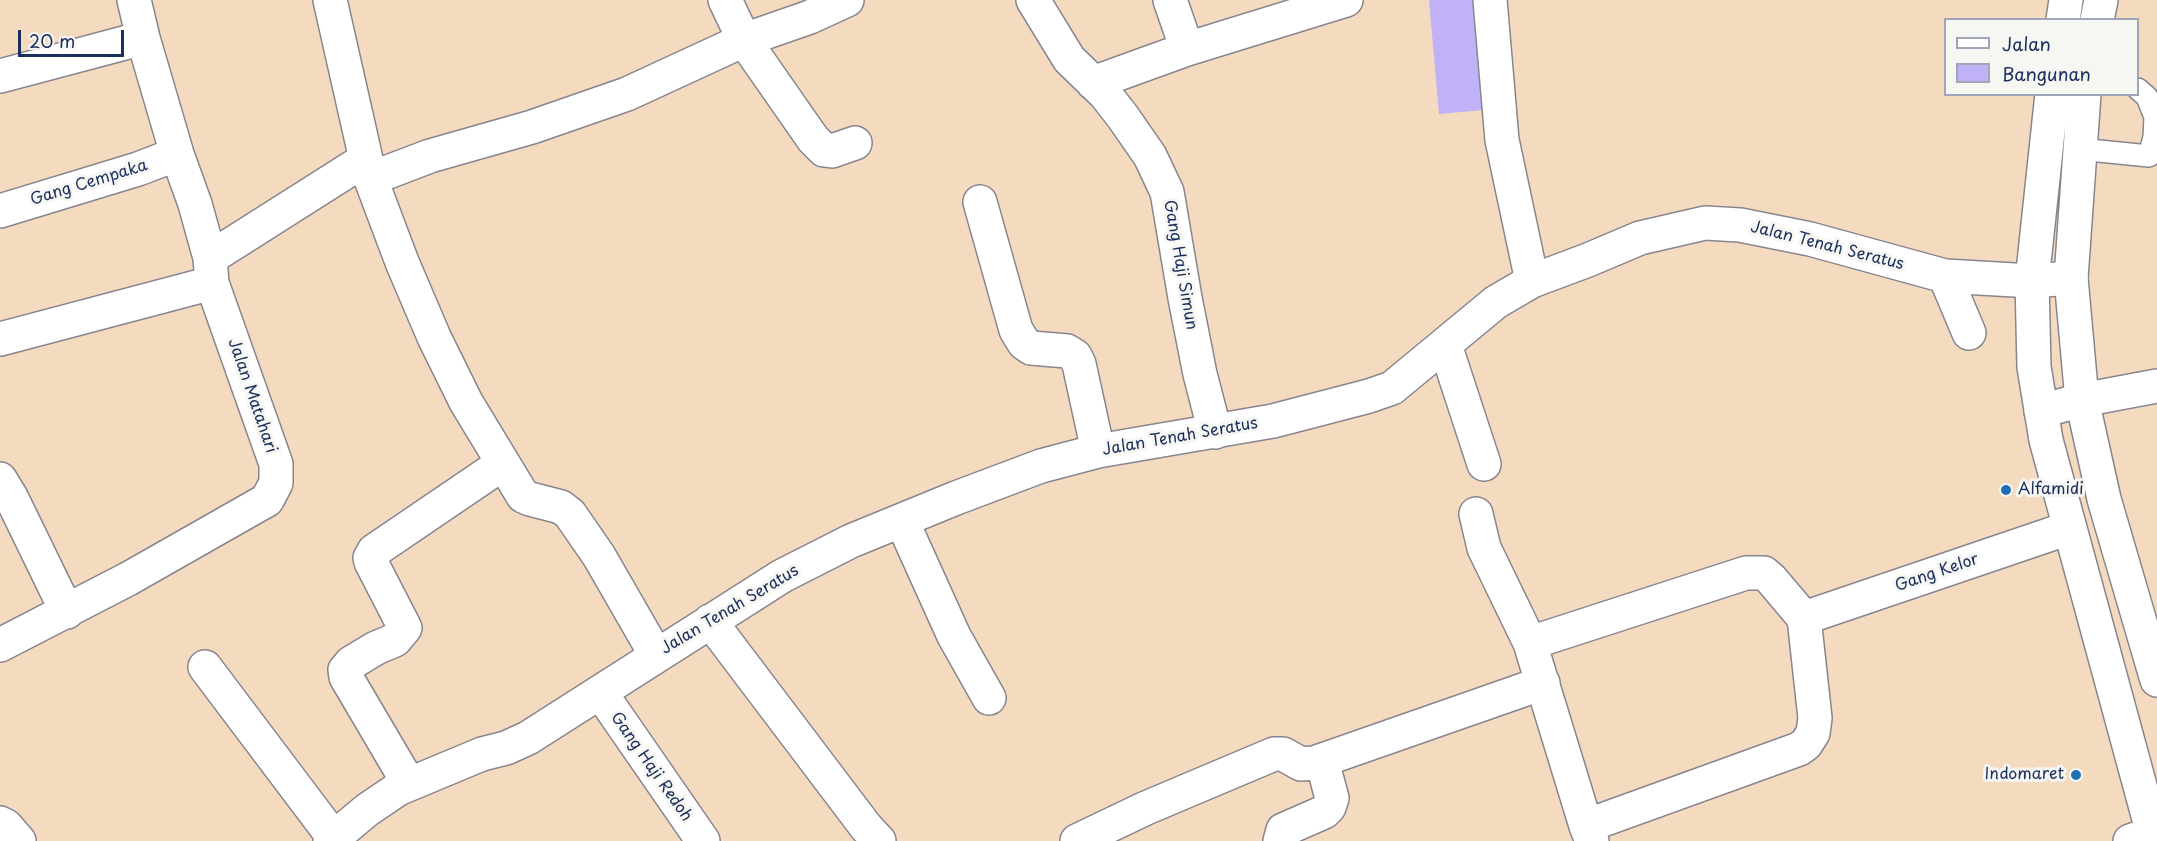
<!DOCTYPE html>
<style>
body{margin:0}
#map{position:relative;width:2157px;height:841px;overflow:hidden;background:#f4dbbf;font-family:"Playpen Sans",sans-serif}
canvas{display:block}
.legend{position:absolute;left:1944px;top:18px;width:195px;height:78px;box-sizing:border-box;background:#f6f6f2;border:2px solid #9ea6b7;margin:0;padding:8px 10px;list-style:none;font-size:18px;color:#1b2f5e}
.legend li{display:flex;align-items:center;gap:12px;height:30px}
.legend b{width:30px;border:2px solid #9ea6b7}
.scale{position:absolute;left:18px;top:30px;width:106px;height:27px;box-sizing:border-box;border:3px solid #1b2f5e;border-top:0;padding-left:8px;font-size:18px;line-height:21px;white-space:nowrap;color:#1b2f5e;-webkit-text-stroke:4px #f6f6f2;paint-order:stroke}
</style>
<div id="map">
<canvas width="2157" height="841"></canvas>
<ul class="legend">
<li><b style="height:8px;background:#fff"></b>Jalan</li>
<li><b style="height:16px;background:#c1b2f8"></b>Bangunan</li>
</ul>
<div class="scale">20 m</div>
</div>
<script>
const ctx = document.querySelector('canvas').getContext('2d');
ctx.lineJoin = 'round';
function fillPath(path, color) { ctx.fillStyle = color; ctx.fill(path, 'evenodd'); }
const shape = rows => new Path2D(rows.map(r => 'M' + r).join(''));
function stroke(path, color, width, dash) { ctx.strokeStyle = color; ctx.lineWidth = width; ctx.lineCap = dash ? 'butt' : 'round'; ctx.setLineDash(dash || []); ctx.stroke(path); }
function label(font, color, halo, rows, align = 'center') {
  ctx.font = font + ' "Playpen Sans",sans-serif'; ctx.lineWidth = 6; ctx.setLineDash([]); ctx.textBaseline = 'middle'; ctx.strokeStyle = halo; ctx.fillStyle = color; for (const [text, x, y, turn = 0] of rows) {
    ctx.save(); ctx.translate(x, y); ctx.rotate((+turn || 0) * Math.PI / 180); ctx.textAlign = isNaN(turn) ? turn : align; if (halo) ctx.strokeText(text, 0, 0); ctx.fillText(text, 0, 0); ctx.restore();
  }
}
const building = shape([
 [1429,0,1486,0,1496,109,1439,114]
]);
const service = shape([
 [2079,149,2149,156,2154,137,2155,117,2147,97,2138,89]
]);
const minor = shape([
 [330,0,370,177,402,262,434,337,466,402,523,496,530,499,561,507,570,514,599,556,656,655],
 [725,0,744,40,813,139,824,150,832,151,855,143],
 [1033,0,1069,59,1105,94,1123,117,1150,156,1167,192,1185,298,1200,374,1215,432],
 [1170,0,1187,49],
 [1490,0,1502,140,1532,281],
 [0,76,143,38],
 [1093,83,1187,49,1346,0],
 [370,177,388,172,430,156,532,127,627,94,744,40,810,17,847,0],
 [980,202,1016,330,1024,343,1031,348,1067,351,1075,356,1079,364,1098,451],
 [0,211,138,169,177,154],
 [210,258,366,159],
 [1945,276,1969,333],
 [0,339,212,283],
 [1445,345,1484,464],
 [2041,411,2082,400,2157,386],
 [0,479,11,497,67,612],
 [1476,514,1484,548,1530,643,1586,826,1592,841],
 [902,521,954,636,989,698],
 [1804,618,2069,528],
 [710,621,866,827,879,841],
 [1530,643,1746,573,1764,573,1771,579,1804,618,1815,718,1813,733,1806,744,1799,749,1586,826],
 [0,645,128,579,267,500,276,483,276,464,212,283,210,258,195,204,177,154,143,38,134,0],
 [205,667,334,838],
 [600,692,703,841],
 [409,784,346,677,345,670,351,663,376,648,395,640,405,628,371,562,370,558,374,551,502,464],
 [0,823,6,826,19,841],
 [330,841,367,810,398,789,482,754,506,748,528,738,782,576,851,541,956,498,1041,466,1098,451,1273,421,1369,396,1392,388,1496,302,1532,281,1588,260,1640,238,1705,223,1740,225,1810,239,1945,276,2032,281,2071,278],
 [1077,841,1146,808,1274,754,1283,754,1301,764,1314,763,1543,683],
 [1280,841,1283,830,1324,812,1329,807,1332,798,1322,761],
 [2130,841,2153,833]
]);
const primary = shape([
 [2063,20,2066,0],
 [2097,20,2101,0],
 [2052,94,2032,281,2034,367,2046,440,2155,841],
 [2084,94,2071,278,2082,400,2104,499,2157,680]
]);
const markers = [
 [2006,490,6,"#1f6fb2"],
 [2076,775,6,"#1f6fb2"]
];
const streetNames = [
 ["Gang Cempaka",89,183,-17],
 ["Jalan Tenah Seratus",1827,246,14],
 ["Gang Haji Simun",1180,265,80],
 ["Jalan Matahari",252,396,71],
 ["Jalan Tenah Seratus",1180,437,-10],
 ["Gang Kelor",1937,573,-19],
 ["Jalan Tenah Seratus",730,610,-31],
 ["Gang Haji Redoh",651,767,55]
];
const poiNames = [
 ["Alfamidi",2018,490],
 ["Indomaret",2064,775,"right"]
];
fillPath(building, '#c1b2f8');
stroke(service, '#88858e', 24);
stroke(minor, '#88858e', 36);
stroke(primary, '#88858e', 36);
stroke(service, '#fff', 21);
stroke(minor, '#fff', 33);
stroke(primary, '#fff', 33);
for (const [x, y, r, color] of markers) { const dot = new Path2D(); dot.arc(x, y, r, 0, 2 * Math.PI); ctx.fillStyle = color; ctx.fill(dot); stroke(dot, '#f6f6f2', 2); }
label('16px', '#1b2f5e', '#f6f6f2', streetNames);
label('16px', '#1b2f5e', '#f6f6f2', poiNames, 'left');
</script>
